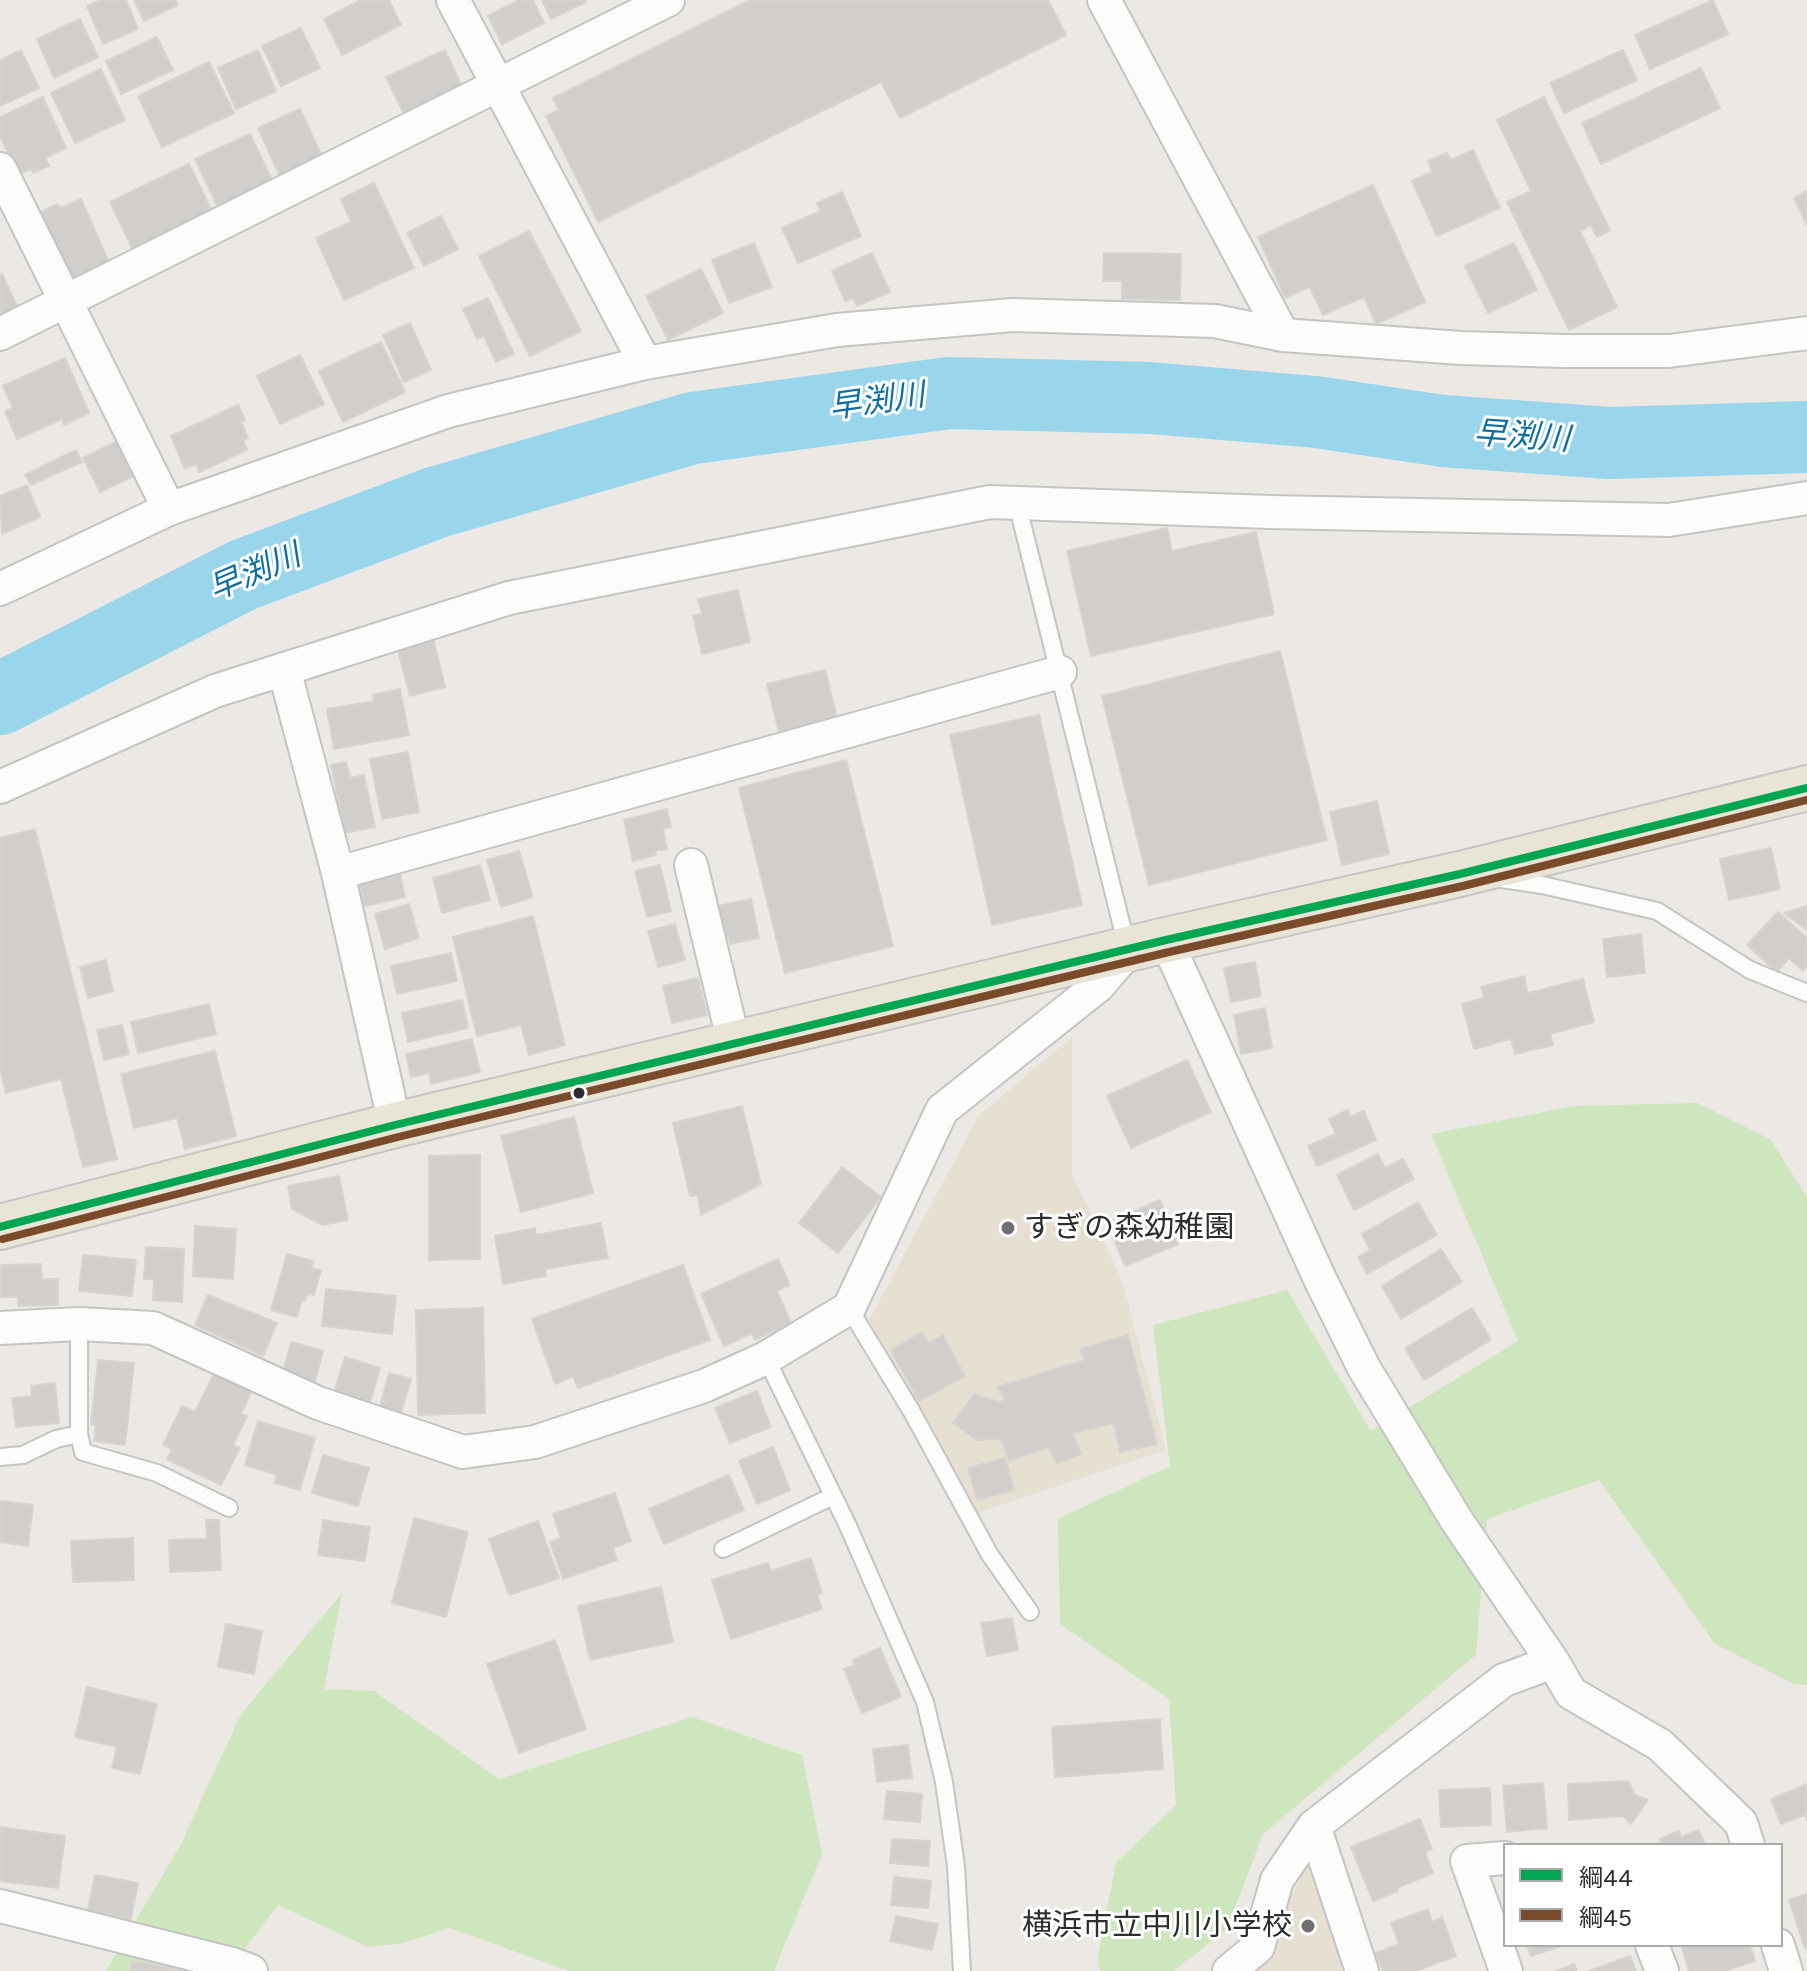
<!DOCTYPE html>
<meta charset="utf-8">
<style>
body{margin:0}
#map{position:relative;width:1807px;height:1971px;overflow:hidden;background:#ece8e4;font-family:Figtree,"Noto Sans JP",sans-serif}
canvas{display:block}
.legend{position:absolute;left:1503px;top:1843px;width:280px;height:104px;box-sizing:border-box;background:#fff;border:2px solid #ababab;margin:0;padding:10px 14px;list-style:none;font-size:24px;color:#2e2e2e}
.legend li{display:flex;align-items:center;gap:16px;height:40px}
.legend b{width:40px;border:2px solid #ababab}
</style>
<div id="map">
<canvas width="1807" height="1971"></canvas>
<ul class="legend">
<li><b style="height:10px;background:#00a651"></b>綱44</li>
<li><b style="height:10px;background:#7a4b2a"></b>綱45</li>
</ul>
</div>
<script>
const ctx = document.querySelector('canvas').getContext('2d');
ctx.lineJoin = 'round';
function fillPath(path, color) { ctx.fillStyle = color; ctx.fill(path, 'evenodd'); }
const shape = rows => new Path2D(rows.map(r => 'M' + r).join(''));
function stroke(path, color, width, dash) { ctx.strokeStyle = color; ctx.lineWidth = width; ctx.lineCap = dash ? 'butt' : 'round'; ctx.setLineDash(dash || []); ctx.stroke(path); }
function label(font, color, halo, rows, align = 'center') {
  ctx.font = font + ' Figtree,"Noto Sans JP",sans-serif'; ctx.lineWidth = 6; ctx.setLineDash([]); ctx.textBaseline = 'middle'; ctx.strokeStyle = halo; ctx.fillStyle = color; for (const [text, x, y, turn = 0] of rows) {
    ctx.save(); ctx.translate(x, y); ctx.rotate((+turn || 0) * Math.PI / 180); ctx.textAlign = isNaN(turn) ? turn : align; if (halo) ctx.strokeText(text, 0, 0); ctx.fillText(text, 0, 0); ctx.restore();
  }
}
const education = shape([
 [1072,1037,1072,1174,1123,1283,1166,1450,977,1513,869,1320,979,1115],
 [1312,1859,1350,1971,1253,1971,1273,1956,1290,1897]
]);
const green = shape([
 [1697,1103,1770,1139,1807,1197,1807,1685,1794,1684,1715,1644,1599,1480,1487,1519,1476,1655,1263,1834,1227,1929,1174,1971,1100,1971,1098,1956,1116,1863,1176,1805,1169,1699,1060,1624,1058,1519,1170,1466,1153,1325,1287,1290,1371,1431,1518,1341,1431,1134,1574,1106],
 [342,1593,324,1689,374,1691,499,1779,692,1717,802,1755,822,1854,774,1971,569,1971,450,1928,403,1943,368,1947,278,1905,228,1971,106,1971,181,1844,241,1714]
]);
const river = shape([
 [0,699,243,575,437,502,693,428,949,393,1150,398,1316,412,1443,431,1610,443,1807,437]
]);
const building = shape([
 [101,0,126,0,138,29,103,44,87,6,101,0],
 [134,0,176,0,178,5,144,21,134,0],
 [361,0,389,0,401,25,342,55,324,19,361,0],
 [519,0,533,0,544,23,502,44,488,16,519,0],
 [542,0,585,0,586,2,551,19,542,0],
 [750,0,1048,0,1066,35,900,118,881,82,598,222,546,116,559,110,553,98,750,0],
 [1713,0,1728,34,1650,69,1635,35,1713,0],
 [80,19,98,57,54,78,37,39,80,19],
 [301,28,320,68,281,86,262,46,301,28],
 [157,37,173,70,121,94,106,61,157,37],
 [21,50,39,88,0,106,0,60,21,50],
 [258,50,276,91,236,109,218,68,258,50],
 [445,50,463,89,405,116,386,77,445,50],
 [1623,50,1637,80,1564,113,1550,83,1623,50],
 [209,62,234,113,162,147,138,96,209,62],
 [1701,68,1720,108,1601,164,1582,123,1701,68],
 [101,69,125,120,75,143,51,93,101,69],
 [43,97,66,148,45,158,49,166,33,173,31,169,18,174,0,136,0,117,43,97],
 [1544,97,1610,230,1597,237,1591,225,1580,231,1617,307,1569,330,1507,202,1531,191,1497,120,1544,97],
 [300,109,325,163,283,183,258,128,300,109],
 [250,134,275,186,220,212,195,159,250,134],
 [1473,150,1500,208,1437,236,1412,181,1432,172,1428,161,1447,153,1451,160,1473,150],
 [189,164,215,218,136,256,110,202,189,164],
 [374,183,414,268,344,300,316,238,351,222,341,199,374,183],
 [1373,185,1425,302,1376,324,1364,297,1323,315,1310,287,1285,298,1258,237,1373,185],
 [1807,191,1807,225,1794,198,1807,191],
 [842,192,861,236,798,263,782,228,821,211,817,203,842,192],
 [81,199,111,267,73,284,41,212,58,204,60,208,81,199],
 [441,216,458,249,424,266,407,233,441,216],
 [529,231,581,331,530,356,479,256,529,231],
 [754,243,772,287,729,303,712,260,754,243],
 [1514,243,1537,290,1488,313,1465,266,1514,243],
 [872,253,890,292,857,306,853,298,845,301,832,271,872,253],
 [1104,253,1181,254,1180,300,1122,299,1122,281,1103,281,1104,253],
 [701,269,723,313,668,340,646,296,701,269],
 [2,274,22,317,0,327,0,275,2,274],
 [488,298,514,354,496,362,484,336,477,339,463,309,488,298],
 [410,323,431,370,404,382,383,335,410,323],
 [381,342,405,392,343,422,319,371,381,342],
 [300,355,324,404,280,424,257,376,300,355],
 [65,358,89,413,64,425,62,419,17,439,5,411,13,408,3,386,65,358],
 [238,405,245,420,241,422,248,438,243,441,247,450,199,472,196,464,185,469,171,436,238,405],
 [118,441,134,476,100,492,83,458,118,441],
 [76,450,82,462,31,485,25,475,76,450],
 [27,485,40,517,2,534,0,496,27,485],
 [1167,528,1172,551,1256,532,1274,614,1091,656,1067,551,1167,528],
 [738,590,750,642,702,654,693,616,702,614,698,599,738,590],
 [433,638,445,687,410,696,397,647,433,638],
 [1280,651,1327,840,1149,885,1102,696,1280,651],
 [825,670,837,718,779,732,767,684,825,670],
 [400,689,409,735,334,749,327,709,374,701,373,695,400,689],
 [1039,715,1082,905,992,925,950,735,1039,715],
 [408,752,419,812,382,819,370,759,408,752],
 [846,760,893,946,785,973,739,788,846,760],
 [346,762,350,778,364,775,375,827,345,833,331,765,346,762],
 [1377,801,1389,854,1342,865,1330,812,1377,801],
 [667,809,671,827,663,829,667,849,655,851,656,855,633,861,624,820,667,809],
 [35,829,117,1159,83,1167,61,1079,6,1093,0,1069,0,838,35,829],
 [1771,848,1780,889,1729,900,1720,859,1771,848],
 [519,851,533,897,501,907,487,860,519,851],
 [480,865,490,900,442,913,433,878,480,865],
 [660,865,671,911,647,917,635,871,660,865],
 [400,873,405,897,365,906,359,881,400,873],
 [751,899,759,938,730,944,729,936,724,937,718,906,751,899],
 [409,904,419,938,385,949,375,914,409,904],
 [1807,906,1807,930,1784,913,1807,906],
 [1778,912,1807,938,1807,966,1803,971,1789,958,1777,972,1747,945,1778,912],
 [533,916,565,1045,529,1055,521,1025,477,1036,453,937,533,916],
 [675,924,685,960,658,967,648,931,675,924],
 [1641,934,1645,973,1607,977,1603,939,1641,934],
 [451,953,457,981,397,994,391,966,451,953],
 [106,960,113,991,88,998,80,967,106,960],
 [1255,962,1261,996,1231,1002,1224,968,1255,962],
 [1524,976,1528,993,1583,979,1594,1022,1550,1034,1553,1045,1515,1054,1511,1039,1474,1049,1462,1004,1484,998,1481,987,1524,976],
 [698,978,707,1015,672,1023,663,986,698,978],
 [462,1000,468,1028,408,1042,402,1013,462,1000],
 [209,1004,216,1034,138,1053,131,1022,209,1004],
 [1265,1008,1272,1048,1241,1054,1234,1015,1265,1008],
 [122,1025,129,1054,104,1060,97,1030,122,1025],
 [472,1039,480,1072,431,1084,429,1073,411,1077,406,1054,472,1039],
 [215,1051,236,1136,185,1149,177,1118,134,1128,121,1074,215,1051],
 [1187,1060,1211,1112,1131,1148,1107,1096,1187,1060],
 [742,1106,761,1184,701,1215,698,1195,690,1196,673,1123,742,1106],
 [1348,1110,1350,1117,1364,1111,1376,1140,1317,1166,1308,1146,1336,1134,1329,1119,1348,1110],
 [574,1117,593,1193,521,1212,501,1136,574,1117],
 [1378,1154,1385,1168,1403,1159,1414,1179,1354,1210,1337,1175,1378,1154],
 [480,1155,480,1259,429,1260,429,1156,480,1155],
 [842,1167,881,1197,838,1253,799,1223,842,1167],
 [339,1176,348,1220,323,1225,292,1209,288,1186,339,1176],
 [1160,1200,1178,1244,1125,1266,1107,1223,1160,1200],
 [1418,1202,1437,1235,1367,1274,1358,1257,1370,1250,1362,1234,1418,1202],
 [601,1223,608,1258,545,1269,546,1276,503,1284,495,1236,535,1228,536,1235,601,1223],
 [195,1226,236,1229,233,1279,193,1276,195,1226],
 [146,1247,184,1249,182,1302,153,1300,154,1279,144,1279,146,1247],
 [1441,1249,1462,1282,1401,1319,1382,1286,1441,1249],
 [287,1254,313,1261,311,1268,321,1270,314,1295,307,1294,305,1301,302,1300,297,1317,271,1310,287,1254],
 [83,1255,136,1260,132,1296,79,1291,83,1255],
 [778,1259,790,1285,777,1291,791,1323,755,1340,752,1333,724,1346,701,1294,778,1259],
 [41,1264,42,1279,58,1279,58,1305,18,1306,18,1297,1,1297,1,1265,41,1264],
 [683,1265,710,1340,578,1388,573,1376,555,1384,532,1319,683,1265],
 [326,1289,396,1296,392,1334,322,1326,326,1289],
 [208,1295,277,1323,263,1356,195,1325,208,1295],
 [483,1308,485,1413,418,1415,416,1310,483,1308],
 [1472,1308,1491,1340,1424,1380,1405,1348,1472,1308],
 [922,1332,929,1343,943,1335,965,1376,919,1401,891,1350,922,1332],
 [1128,1335,1157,1444,1120,1452,1114,1423,1073,1433,1081,1454,1057,1464,1049,1447,1009,1461,1001,1439,977,1440,953,1423,974,1394,999,1402,1006,1399,997,1387,1085,1360,1080,1349,1128,1335],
 [291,1342,323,1351,314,1385,283,1372,291,1342],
 [345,1357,380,1368,370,1403,334,1392,345,1357],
 [98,1360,134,1363,125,1445,94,1441,96,1425,91,1424,98,1360],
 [216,1370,253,1388,241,1414,247,1416,233,1445,240,1448,221,1485,167,1459,172,1450,163,1445,182,1406,195,1412,216,1370],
 [389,1373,411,1379,400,1416,379,1410,389,1373],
 [55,1383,59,1423,16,1427,12,1398,32,1396,31,1386,55,1383],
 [757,1391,771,1427,730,1443,715,1408,757,1391],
 [258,1421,315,1438,300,1490,275,1483,277,1475,245,1465,258,1421],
 [773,1447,790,1490,757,1504,739,1461,773,1447],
 [323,1455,369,1468,358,1506,312,1493,323,1455],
 [1005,1458,1014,1490,977,1500,968,1468,1005,1458],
 [729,1475,744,1510,664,1544,649,1509,729,1475],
 [615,1493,631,1541,613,1548,617,1560,563,1579,550,1542,561,1538,553,1514,615,1493],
 [0,1501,33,1505,28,1546,0,1542,0,1501],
 [414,1518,468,1532,446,1617,392,1603,414,1518],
 [206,1520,219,1520,221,1570,170,1572,169,1540,207,1539,206,1520],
 [323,1520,370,1527,365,1561,318,1555,323,1520],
 [538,1521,559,1578,509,1595,489,1539,538,1521],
 [133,1538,134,1580,73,1582,71,1541,133,1538],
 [811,1558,822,1593,817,1595,822,1609,731,1639,712,1580,768,1563,771,1571,811,1558],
 [661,1587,673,1642,590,1660,578,1606,661,1587],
 [1012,1618,1018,1650,987,1656,981,1623,1012,1618],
 [226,1624,262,1631,254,1674,218,1667,226,1624],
 [555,1640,586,1729,519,1753,487,1664,555,1640],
 [880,1648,901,1697,862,1713,844,1669,855,1665,853,1660,880,1648],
 [87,1687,157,1704,140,1774,112,1768,117,1747,75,1737,87,1687],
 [1160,1719,1163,1769,1055,1777,1052,1727,1160,1719],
 [908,1745,912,1778,877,1782,873,1749,908,1745],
 [1628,1781,1635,1795,1648,1800,1631,1824,1623,1816,1569,1820,1568,1784,1628,1781],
 [1543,1783,1547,1828,1507,1832,1503,1786,1543,1783],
 [1807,1784,1807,1820,1805,1815,1781,1824,1771,1799,1807,1784],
 [1490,1788,1491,1825,1441,1827,1439,1790,1490,1788],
 [887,1791,922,1794,920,1822,884,1819,887,1791],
 [1420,1819,1432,1849,1425,1852,1433,1873,1397,1888,1398,1891,1373,1901,1351,1847,1420,1819],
 [0,1827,65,1836,58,1888,0,1881,0,1827],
 [1699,1830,1705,1845,1662,1845,1660,1839,1679,1831,1681,1837,1699,1830],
 [892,1839,930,1841,928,1866,890,1863,892,1839],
 [95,1875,138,1883,131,1919,88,1910,95,1875],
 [894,1877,931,1881,928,1908,891,1905,894,1877],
 [1807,1894,1807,1947,1805,1948,1789,1900,1807,1894],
 [1428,1909,1432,1922,1442,1917,1456,1956,1416,1971,1383,1971,1376,1953,1399,1944,1391,1923,1428,1909],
 [896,1916,938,1924,932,1950,890,1941,896,1916],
 [1527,1945,1565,1945,1531,1956,1527,1945],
 [1681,1945,1750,1945,1755,1961,1725,1971,1689,1971,1681,1945],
 [1630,1956,1636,1971,1589,1971,1630,1956],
 [131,1961,188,1970,130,1971,131,1961],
 [1574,1964,1577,1971,1556,1971,1574,1964]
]);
const service = shape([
 [1017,503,1127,947],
 [1502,879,1542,885,1657,911,1750,970,1807,993],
 [849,1308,912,1412,990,1555,1030,1612],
 [766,1358,848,1526,925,1702,944,1782,956,1866,962,1971],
 [79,1434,79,1324],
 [0,1457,23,1455,56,1439,79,1434,83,1452,157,1473,229,1508],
 [723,1549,833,1496]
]);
const minor = shape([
 [453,0,645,363],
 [1104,0,1283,335],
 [0,169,169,509],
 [0,334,668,0],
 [0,589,169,509,448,411,645,363,837,330,1013,315,1215,321,1283,335,1461,348,1565,351,1669,351,1807,333],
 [284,669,338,873,395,1125],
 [0,787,215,691,509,598,990,502,1270,512,1669,520,1807,498],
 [691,865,734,1043],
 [338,873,1060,672],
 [1166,940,1320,1279,1364,1368,1457,1521,1553,1662,1571,1693,1660,1745,1741,1823,1748,1845],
 [0,1328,79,1324,153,1328,318,1403,463,1452,535,1442,704,1386,766,1358,849,1308,942,1110,1098,986,1128,951],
 [1314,1826,1362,1971],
 [1505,1858,1467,1861,1506,1971],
 [0,1906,232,1964,251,1971],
 [1652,1945,1662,1971],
 [1778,1945,1786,1971],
 [1229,1971,1258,1947,1277,1880,1314,1826,1504,1680,1553,1662]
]);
const primary = shape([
 [0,1227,395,1125,1166,940,1460,874,1807,788]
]);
const bus1 = shape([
 [0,1227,395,1125,1166,940,1460,874,1807,788]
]);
const bus2 = shape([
 [3,1239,398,1137,1169,952,1463,886,1807,800]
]);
const markers = [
 [579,1093,7,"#2e2e2e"],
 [1008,1228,8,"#706f6e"],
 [1308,1926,8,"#706f6e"]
];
const poiNames = [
 ["すぎの森幼稚園",1024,1228],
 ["横浜市立中川小学校",1292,1926,"right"]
];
const waterNames = [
 ["早渕川",877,402,-8],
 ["早渕川",1522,437,4],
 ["早渕川",255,573,-23]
];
fillPath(education, '#e6e0d3');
fillPath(green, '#cee6be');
stroke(river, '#99d6ec', 72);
fillPath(building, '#d1cecb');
stroke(building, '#d7d4d0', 2);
stroke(service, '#c5c4c5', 20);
stroke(minor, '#c5c4c5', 36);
stroke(primary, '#c6c5c4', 48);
stroke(service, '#fcfcfb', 16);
stroke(minor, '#fcfcfb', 32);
stroke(primary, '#e8e4d6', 44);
stroke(bus1, '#00a651', 8);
stroke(bus2, '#7a4b2a', 8);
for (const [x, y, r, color] of markers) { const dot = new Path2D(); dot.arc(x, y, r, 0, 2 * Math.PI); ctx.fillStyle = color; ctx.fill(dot); stroke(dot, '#fff', 3); }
label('30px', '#2e2e2e', '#fff', poiNames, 'left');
label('italic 32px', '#0d6fa3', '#fff', waterNames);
</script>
